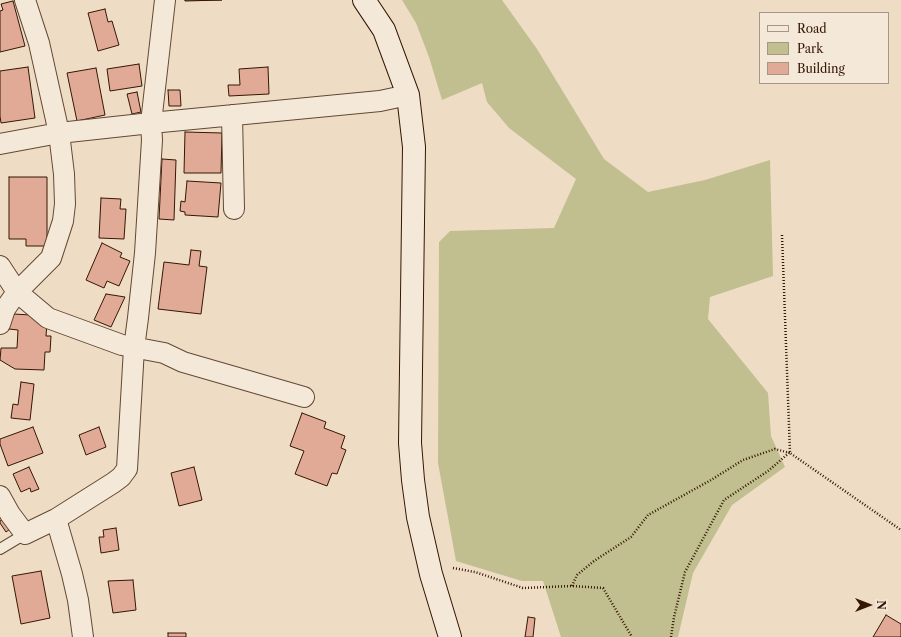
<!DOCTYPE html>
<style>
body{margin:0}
#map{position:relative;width:901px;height:637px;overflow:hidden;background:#eeddc4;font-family:"Libre Caslon Text",serif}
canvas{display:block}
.legend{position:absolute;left:759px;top:12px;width:130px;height:72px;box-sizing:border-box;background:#f4e9d9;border:1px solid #a89583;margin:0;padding:5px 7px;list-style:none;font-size:12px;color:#351603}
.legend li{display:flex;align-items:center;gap:8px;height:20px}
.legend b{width:20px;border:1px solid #a89583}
.north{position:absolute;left:849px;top:585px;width:40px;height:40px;-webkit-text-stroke:3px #f4e9d9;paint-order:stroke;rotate:90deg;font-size:11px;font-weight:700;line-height:16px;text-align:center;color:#351603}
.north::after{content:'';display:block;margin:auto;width:14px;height:18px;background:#351603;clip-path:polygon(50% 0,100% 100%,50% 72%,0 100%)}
</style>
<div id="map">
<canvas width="901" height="637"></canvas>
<ul class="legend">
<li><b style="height:5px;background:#f4e9d9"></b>Road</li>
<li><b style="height:11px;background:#c1be8f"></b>Park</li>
<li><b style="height:11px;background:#e1aa96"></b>Building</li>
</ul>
<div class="north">N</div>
</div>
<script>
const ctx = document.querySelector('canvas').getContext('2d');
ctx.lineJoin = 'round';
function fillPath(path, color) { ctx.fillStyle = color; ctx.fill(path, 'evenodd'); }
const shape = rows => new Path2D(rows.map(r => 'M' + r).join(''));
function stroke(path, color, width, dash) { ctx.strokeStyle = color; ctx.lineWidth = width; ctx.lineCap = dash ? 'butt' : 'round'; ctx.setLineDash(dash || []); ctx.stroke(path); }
const green = shape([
 [402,0,502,0,537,49,604,159,648,192,705,180,770,160,773,276,710,297,708,319,768,393,771,436,785,467,732,505,693,573,678,637,561,637,543,581,522,581,456,561,438,463,439,242,450,231,554,228,576,179,509,128,487,102,482,83,442,100,429,57,416,23]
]);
const building = shape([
 [185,0,222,0,185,1,185,0],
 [13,1,25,46,0,52,0,11,3,10,1,4,13,1],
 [105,9,108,22,112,21,119,45,98,51,88,13,105,9],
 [139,64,142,86,110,91,107,69,139,64],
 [28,67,35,118,1,123,0,116,0,71,28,67],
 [268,67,269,94,229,96,228,85,240,85,239,69,268,67],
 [96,68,105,115,77,121,67,73,96,68],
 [168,90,180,90,181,106,169,106,168,90],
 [137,92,141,112,132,114,127,94,137,92],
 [185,132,222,133,221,173,184,173,185,132],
 [162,159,176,160,174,220,159,219,162,159],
 [9,177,47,177,47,246,26,246,26,239,9,239,9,177],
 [187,181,221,183,218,217,185,215,185,212,180,211,181,201,185,202,187,181],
 [101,198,121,199,120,209,126,209,124,239,99,238,101,198],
 [102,243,122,253,120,257,130,261,119,286,107,281,104,288,86,280,102,243],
 [191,250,201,251,199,266,207,267,201,314,158,309,164,262,189,265,191,250],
 [106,294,125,297,111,327,94,320,106,294],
 [13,314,31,315,47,323,46,336,51,336,50,352,45,352,44,370,15,369,0,360,1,348,17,348,18,330,9,329,9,320,13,314],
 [21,382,34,384,30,420,11,418,13,404,18,405,21,382],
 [302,413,326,422,324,428,345,436,341,448,346,450,337,474,332,473,327,486,295,474,304,451,290,446,302,413],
 [33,427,43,453,8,466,0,444,0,439,33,427],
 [99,427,106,447,86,455,79,435,99,427],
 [29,467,39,489,31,492,30,488,21,492,13,474,29,467],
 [194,467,202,500,179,506,171,473,194,467],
 [4,519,10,529,6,532,0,523,0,521,4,519],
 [116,528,119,550,101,553,99,537,104,537,103,530,116,528],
 [41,571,50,618,21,624,12,576,41,571],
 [133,580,136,610,113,613,108,581,133,580],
 [886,615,901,624,901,637,873,637,886,615],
 [528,617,535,618,533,637,525,637,528,617],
 [168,633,186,633,186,637,168,637,168,633]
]);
const path = shape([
 [782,235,790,453,901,530],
 [453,568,475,572,523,588,572,586,603,588,632,637],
 [572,586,577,575,594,561,631,537,648,515,711,480,743,460,775,449,790,453],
 [671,637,674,617,685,572,724,500,768,471,789,453]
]);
const lane = shape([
 [0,549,25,534]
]);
const street = shape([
 [232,115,234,209],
 [0,144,59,133,151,123,380,101,408,95],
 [0,266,17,292,51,258,63,221,65,204,64,174,59,133,39,43,25,0],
 [0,324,5,309,17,292,48,318,122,345,164,353,183,362,304,397],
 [0,496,10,514,25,534,56,519],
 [83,637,78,600,72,574,56,519,113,483,121,477,127,469,134,348,138,318,145,253,152,140,151,123,165,0]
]);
const secondary = shape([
 [364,0,384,30,408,95,414,147,410,443,413,480,418,517,431,574,450,637]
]);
fillPath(green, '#c1be8f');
fillPath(building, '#e1aa96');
stroke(building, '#351603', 1);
stroke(lane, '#634833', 12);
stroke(street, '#634833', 22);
stroke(secondary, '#351603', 24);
stroke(path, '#351603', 2.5, [1, 2]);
stroke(lane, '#f4e9d9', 10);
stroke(street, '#f4e9d9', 20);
stroke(secondary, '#f4e9d9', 22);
</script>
